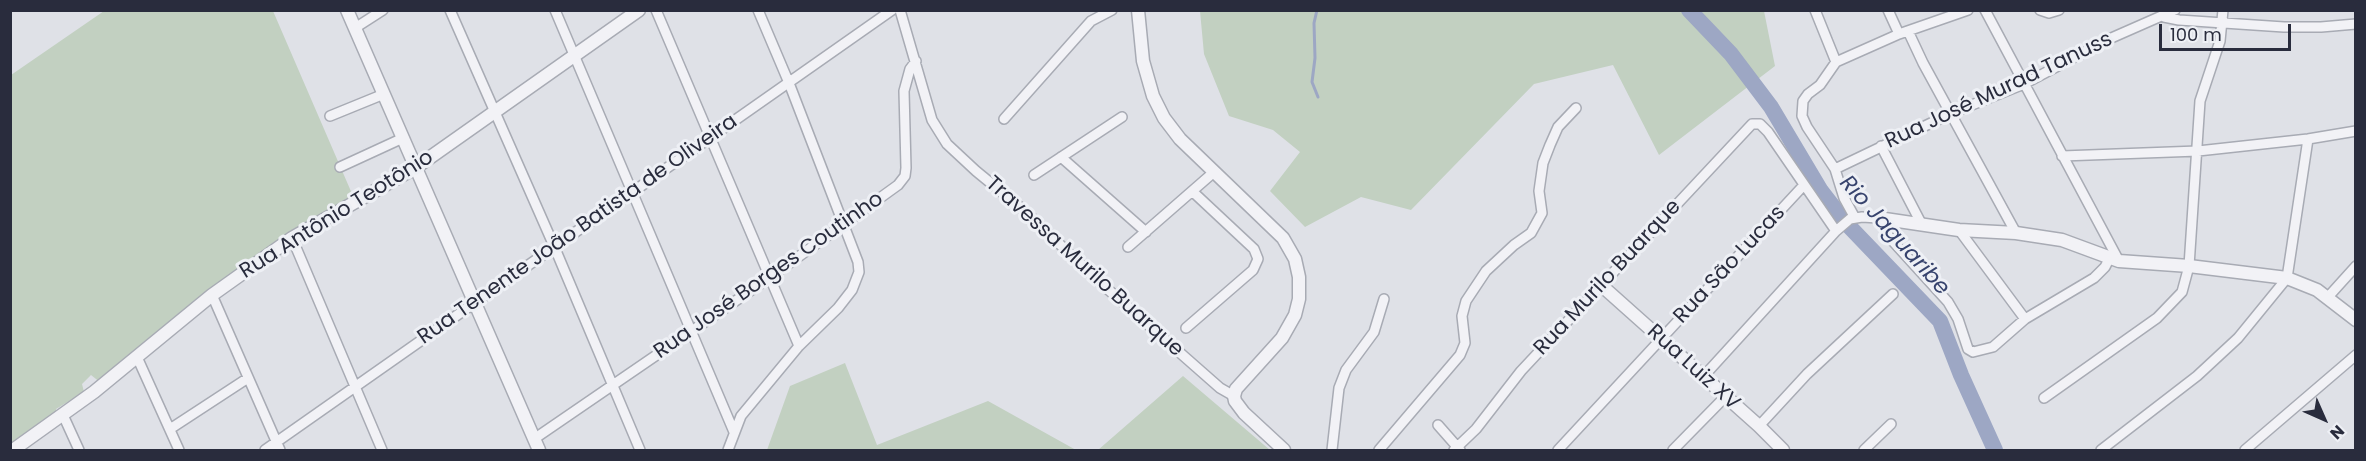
<!DOCTYPE html>
<meta charset="utf-8">
<style>
body{margin:0}
#map{position:relative;width:2366px;height:461px;overflow:hidden;background:#dfe1e7;font-family:Poppins,sans-serif}
canvas{display:block}
.frame{position:absolute;inset:0;border:12px solid #292c3d;pointer-events:none}
.north{position:absolute;left:2294px;top:389px;width:60px;height:60px;-webkit-text-stroke:4px #eef0f5;paint-order:stroke;rotate:135deg;font-size:16px;font-weight:700;line-height:24px;text-align:center;color:#292c3d}
.north::after{content:'';display:block;margin:auto;width:21px;height:27px;background:#292c3d;clip-path:polygon(50% 0,100% 100%,50% 72%,0 100%)}
.scale{position:absolute;left:2159px;top:24px;width:132px;height:27px;box-sizing:border-box;border:3px solid #292c3d;border-top:0;padding-left:8px;font-size:18px;line-height:21px;white-space:nowrap;color:#292c3d;-webkit-text-stroke:4px #eef0f5;paint-order:stroke}
</style>
<div id="map">
<canvas width="2366" height="461"></canvas>
<div class="frame"></div>
<div class="north">N</div>
<div class="scale">100 m</div>
</div>
<script>
const ctx = document.querySelector('canvas').getContext('2d');
ctx.lineJoin = 'round';
function fillPath(path, color) { ctx.fillStyle = color; ctx.fill(path, 'evenodd'); }
const shape = rows => new Path2D(rows.map(r => 'M' + r).join(''));
function stroke(path, color, width, dash) { ctx.strokeStyle = color; ctx.lineWidth = width; ctx.lineCap = dash ? 'butt' : 'round'; ctx.setLineDash(dash || []); ctx.stroke(path); }
function label(font, color, halo, rows, align = 'center') {
  ctx.font = font + ' Poppins,sans-serif'; ctx.lineWidth = 6; ctx.setLineDash([]); ctx.textBaseline = 'middle'; ctx.strokeStyle = halo; ctx.fillStyle = color; for (const [text, x, y, turn = 0] of rows) {
    ctx.save(); ctx.translate(x, y); ctx.rotate((+turn || 0) * Math.PI / 180); ctx.textAlign = isNaN(turn) ? turn : align; if (halo) ctx.strokeText(text, 0, 0); ctx.fillText(text, 0, 0); ctx.restore();
  }
}
const green = shape([
 [104,11,273,11,353,196,233,276,101,383,91,375,82,384,84,392,56,409,56,417,11,448,11,75],
 [1200,11,1764,11,1775,66,1659,155,1613,65,1534,84,1411,210,1361,197,1305,227,1270,191,1300,152,1273,130,1229,116,1204,54],
 [845,363,877,445,988,401,1076,450,767,450,790,386],
 [1183,376,1270,450,1098,450]
]);
const stream = shape([
 [1317,10,1314,23,1315,58,1312,82,1318,97]
]);
const river = shape([
 [1689,10,1731,54,1771,107,1821,191,1845,222,1940,321,1961,375,1995,450]
]);
const minor = shape([
 [450,10,554,246,640,450],
 [555,10,734,432],
 [656,10,799,346],
 [900,10,932,120,947,144,976,171,1026,212,1095,278,1220,388,1234,396],
 [1815,10,1836,62],
 [1888,10,1899,34],
 [1985,10,2119,261],
 [2040,10,2049,13,2059,10],
 [2164,17,2179,20,2284,27,2321,27,2356,24],
 [355,28,383,10],
 [1908,31,1923,63,2016,233],
 [330,116,384,94],
 [1004,119,1091,21,1112,10],
 [1881,146,1921,223],
 [2062,156,2198,151,2308,139,2356,131],
 [1061,157,1146,232],
 [340,167,403,138],
 [1835,169,1952,113,2024,84,2109,39,2175,10],
 [1034,175,1122,117],
 [1855,218,1844,198,1835,169,1807,127,1802,116,1803,101,1808,94,1820,85,1836,62,1899,34,1968,10],
 [1959,230,2025,319],
 [292,238,382,450],
 [1128,247,1214,172],
 [212,295,280,450],
 [2328,297,2356,266],
 [1186,328,1253,270,1258,259,1254,249,1192,191],
 [137,357,179,450],
 [1703,377,1836,231,1850,219,1862,217,1878,218,1889,237,1948,302,1958,319,1968,349,1973,352,1993,347,2025,319,2094,278,2105,267,2109,259],
 [2044,398,2157,318,2182,292,2189,266,2200,101,2220,41,2223,10],
 [63,415,79,450],
 [1438,425,1460,450],
 [1759,426,1807,374,1893,294],
 [170,429,248,378],
 [534,439,769,278,898,185,905,176,906,168,904,91,910,69,916,61],
 [265,450,892,10],
 [728,450,741,416,799,346,838,308,852,290,859,272,858,262,789,83,758,10],
 [1332,450,1339,388,1346,370,1374,332,1384,299],
 [1379,450,1460,355,1465,343,1462,316,1466,301,1486,271,1514,245,1531,233,1542,213,1539,191,1543,163,1550,145,1558,127,1576,108],
 [1454,450,1476,429,1521,371,1752,124,1760,124,1768,132,1836,231],
 [1558,450,1804,185],
 [1673,450,1725,397],
 [1864,450,1891,424],
 [2101,450,2197,376,2238,338,2287,278,2308,139],
 [2245,450,2356,355]
]);
const tertiary = shape([
 [347,10,539,450],
 [1138,10,1143,61,1153,96,1164,118,1180,139,1283,238,1295,259,1299,277,1299,299,1295,315,1282,338,1236,389,1234,396,1235,401,1244,413,1284,450],
 [1878,218,1959,230,2016,233,2062,240,2119,261,2189,266,2287,278,2317,290,2356,320],
 [1602,286,1759,426,1783,450],
 [13,450,94,392,212,295,292,238,415,168,639,10]
]);
const streetNames = [
 ["Rua José Murad Tanuss",1999,91,-25],
 ["Rua Antônio Teotônio",337,215,-32],
 ["Rua Tenente João Batista de Oliveira",578,230,-35],
 ["Rua São Lucas",1730,265,-47],
 ["Travessa Murilo Buarque",1084,267,42],
 ["Rua José Borges Coutinho",769,276,-35],
 ["Rua Murilo Buarque",1608,278,-47],
 ["Rua Luiz XV",1693,368,42]
];
const waterNames = [
 ["Rio Jaguaribe",1894,236,48]
];
fillPath(green, '#c2d0c1');
stroke(stream, '#9da7c4', 3);
stroke(river, '#9da7c4', 16);
stroke(minor, '#a8abb4', 12);
stroke(tertiary, '#a8abb4', 15);
stroke(minor, '#f2f2f6', 9);
stroke(tertiary, '#f2f2f6', 12);
label('21px', '#292c3d', '#eef0f5', streetNames);
label('italic 22px', '#37436d', '#eef0f5', waterNames);
</script>
